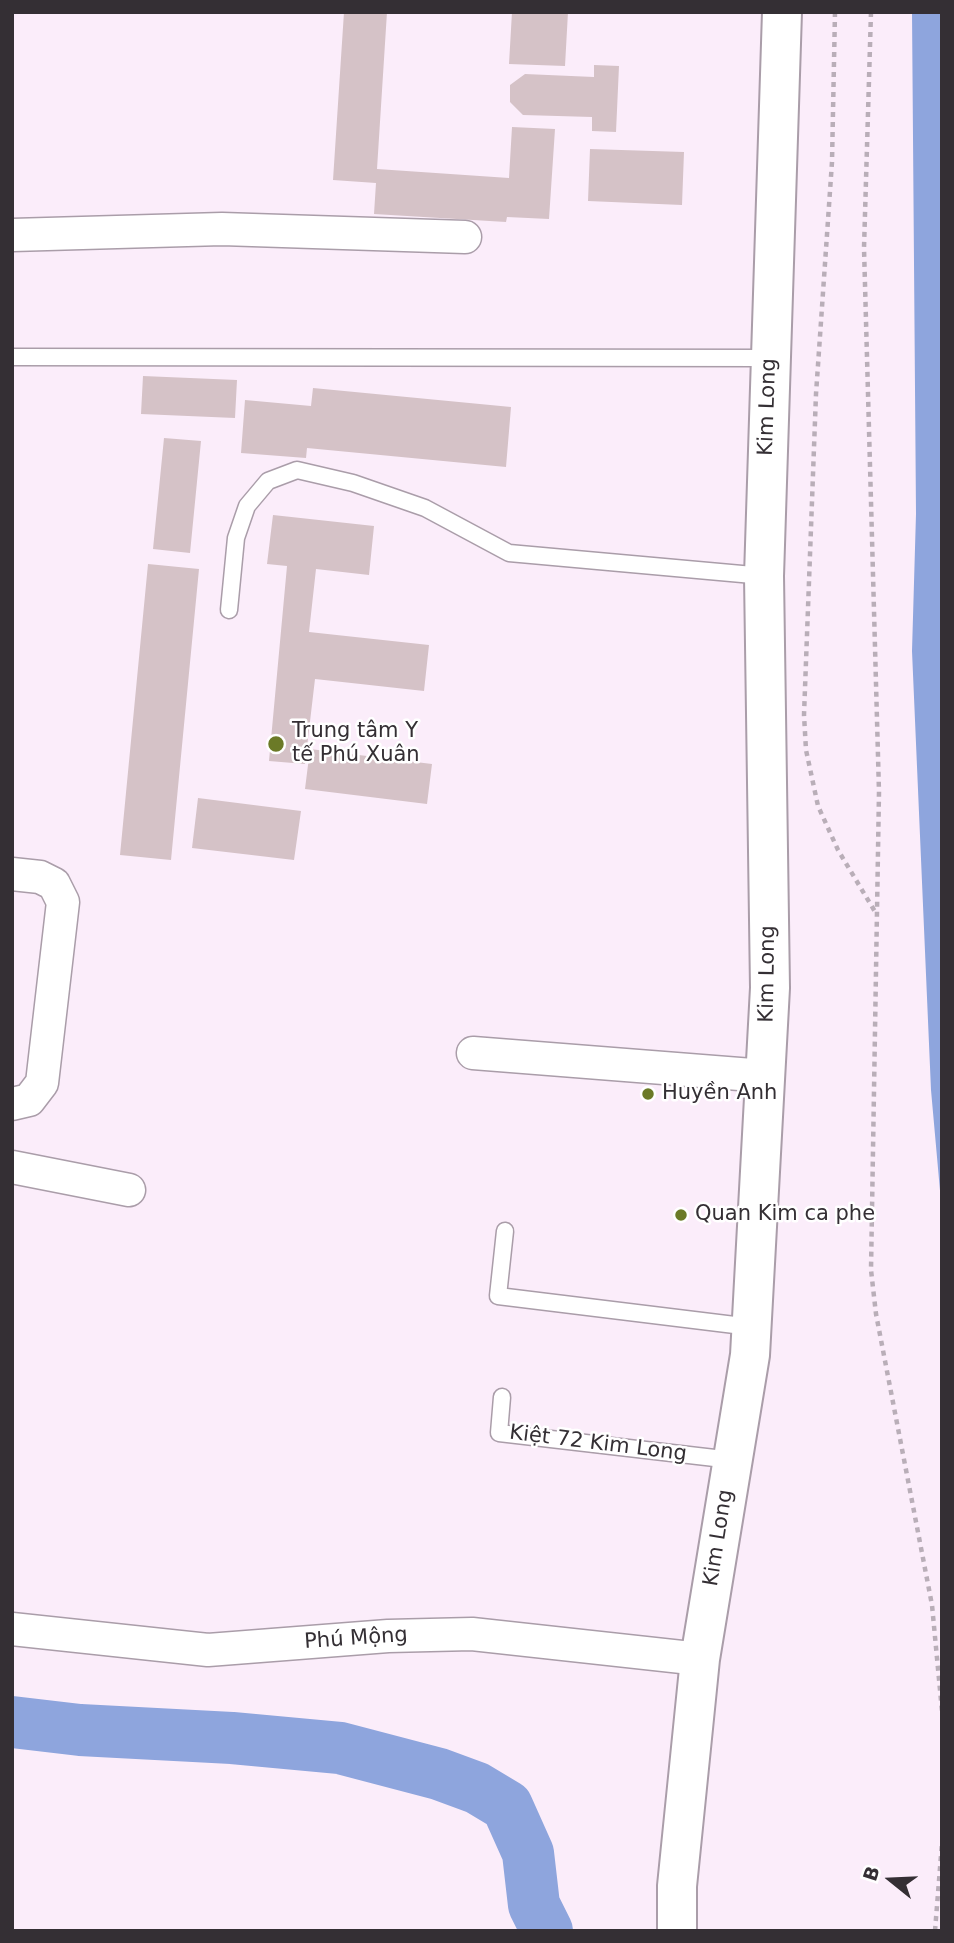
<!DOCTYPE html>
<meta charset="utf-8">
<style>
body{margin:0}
#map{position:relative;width:954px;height:1943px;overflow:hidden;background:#fbedfa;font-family:"DejaVu Sans",sans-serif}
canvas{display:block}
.frame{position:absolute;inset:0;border:14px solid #342f34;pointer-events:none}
.north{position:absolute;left:856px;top:1845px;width:70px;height:70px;-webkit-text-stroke:5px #fff;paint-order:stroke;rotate:288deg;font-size:19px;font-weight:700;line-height:28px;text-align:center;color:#342f34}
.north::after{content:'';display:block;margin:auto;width:24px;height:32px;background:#342f34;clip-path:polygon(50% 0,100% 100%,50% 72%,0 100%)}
</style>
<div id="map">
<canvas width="954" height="1943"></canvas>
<div class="frame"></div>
<div class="north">B</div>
</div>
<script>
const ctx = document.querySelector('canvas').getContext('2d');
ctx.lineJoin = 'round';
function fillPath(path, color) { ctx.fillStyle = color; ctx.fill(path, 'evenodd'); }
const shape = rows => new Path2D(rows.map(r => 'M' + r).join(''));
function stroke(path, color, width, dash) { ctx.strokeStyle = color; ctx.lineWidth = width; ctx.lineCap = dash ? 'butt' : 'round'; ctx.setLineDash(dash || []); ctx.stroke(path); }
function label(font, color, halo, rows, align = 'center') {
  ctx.font = font + ' "DejaVu Sans",sans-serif'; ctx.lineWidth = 5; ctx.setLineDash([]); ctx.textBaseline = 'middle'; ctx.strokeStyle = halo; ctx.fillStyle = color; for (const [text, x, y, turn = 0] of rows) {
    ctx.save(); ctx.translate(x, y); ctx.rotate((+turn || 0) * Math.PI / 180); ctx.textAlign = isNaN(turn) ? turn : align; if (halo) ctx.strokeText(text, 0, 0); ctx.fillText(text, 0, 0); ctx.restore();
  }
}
const water = shape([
 [912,12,942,12,942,1213,931,1090,912,651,916,514]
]);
const river = shape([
 [12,1722,80,1730,232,1738,340,1748,439,1774,477,1788,507,1806,528,1853,534,1905,547,1931]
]);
const building = shape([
 [344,12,387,12,377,169,509,178,512,127,555,129,549,219,507,217,506,222,374,214,376,183,333,180],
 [512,12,568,12,565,66,509,64],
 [594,65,619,66,616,132,592,131,592,117,523,115,510,102,510,85,525,74,594,77],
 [590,149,684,152,682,205,588,201],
 [143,376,237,380,235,418,141,414],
 [313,388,511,407,506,467,307,448,306,458,241,453,245,400,311,406],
 [164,438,201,441,190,553,153,549],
 [273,515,374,526,369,575,316,569,309,632,429,645,424,691,315,679,305,764,269,761,287,566,267,564],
 [148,564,199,569,171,860,120,855],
 [310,749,432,764,427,804,305,789],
 [198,798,301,811,294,860,192,848]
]);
const path = shape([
 [835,12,832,162,816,394,804,715,806,750,818,806,838,850,877,915],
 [871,12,864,248,879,792,871,1270,876,1314,932,1605,942,1711],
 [935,1931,942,1843]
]);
const lane = shape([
 [12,357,770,358],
 [229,610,236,538,247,506,268,481,297,470,353,483,425,508,509,553,764,576],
 [505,1231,498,1296,751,1327],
 [502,1397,499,1433,732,1460]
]);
const street = shape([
 [12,235,222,229,465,237],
 [12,874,40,877,54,884,63,902,42,1083,29,1100,12,1104],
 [473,1053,765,1076],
 [12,1167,129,1190],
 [12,1629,208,1650,388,1636,472,1634,700,1659]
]);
const secondary = shape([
 [677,1931,677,1886,700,1659,750,1355,770,988,764,576,782,12]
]);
const markers = [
 [276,744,9,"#6b7a27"],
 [648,1094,7,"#6b7a27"],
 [681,1215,7,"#6b7a27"]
];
const streetNames = [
 ["Kim Long",768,407,-88],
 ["Kim Long",768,974,-89],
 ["Kiệt 72 Kim Long",598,1444,7],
 ["Kim Long",719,1538,-81],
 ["Phú Mộng",356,1639,-4]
];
const poiNames = [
 ["Trung tâm Y",292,732],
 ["tế Phú Xuân",292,756],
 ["Huyền Anh",662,1094],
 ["Quan Kim ca phe",695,1215]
];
fillPath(water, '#8ea5dd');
stroke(river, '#8ea5dd', 52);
fillPath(building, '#d5c2c7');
stroke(lane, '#aa9da9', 19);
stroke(street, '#aa9da9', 35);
stroke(secondary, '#aa9da9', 42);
stroke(path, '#b9aeb8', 4.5, [5, 5]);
stroke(lane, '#fff', 16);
stroke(street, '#fff', 32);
stroke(secondary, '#fff', 38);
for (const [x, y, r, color] of markers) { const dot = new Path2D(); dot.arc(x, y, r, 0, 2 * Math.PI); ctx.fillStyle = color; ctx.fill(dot); stroke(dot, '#fff', 2.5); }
label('21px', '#342f34', '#fff', streetNames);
label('21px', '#342f34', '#fff', poiNames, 'left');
</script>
